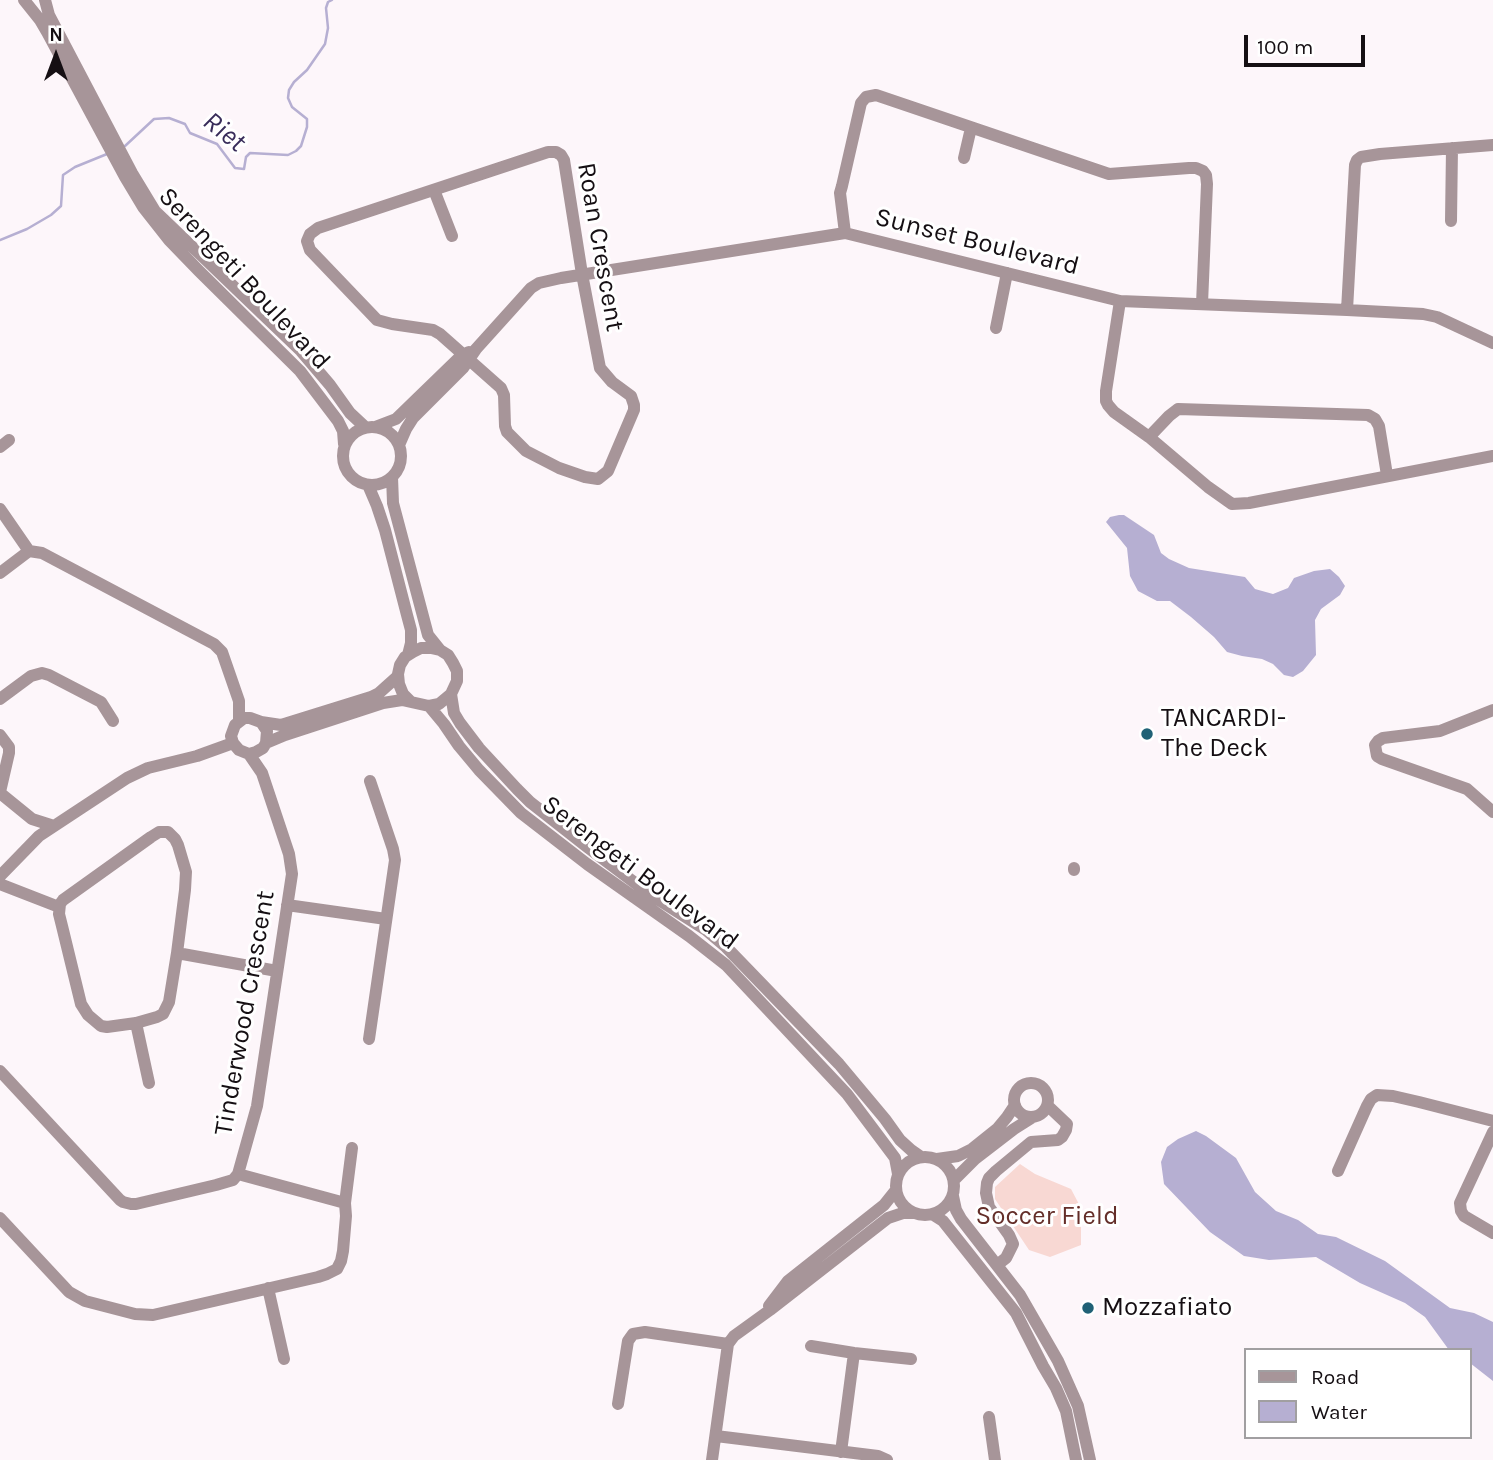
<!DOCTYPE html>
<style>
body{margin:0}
#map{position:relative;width:1493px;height:1460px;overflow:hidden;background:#fdf6fa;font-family:Karla,sans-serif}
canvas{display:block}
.legend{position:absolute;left:1244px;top:1348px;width:228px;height:91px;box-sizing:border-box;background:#fff;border:2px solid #a19fa1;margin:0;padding:9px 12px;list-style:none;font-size:21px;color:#150f13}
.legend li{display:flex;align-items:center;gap:14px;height:35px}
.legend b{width:35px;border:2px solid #a19fa1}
.north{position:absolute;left:21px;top:21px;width:70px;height:70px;-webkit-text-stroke:5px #fff;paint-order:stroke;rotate:0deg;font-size:19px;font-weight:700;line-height:28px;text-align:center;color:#150f13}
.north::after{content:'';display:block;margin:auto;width:24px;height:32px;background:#150f13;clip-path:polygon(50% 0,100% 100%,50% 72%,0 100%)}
.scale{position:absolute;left:1244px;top:35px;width:121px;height:32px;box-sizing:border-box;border:4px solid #150f13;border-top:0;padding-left:9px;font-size:21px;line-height:24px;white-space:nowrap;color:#150f13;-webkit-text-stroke:5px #fff;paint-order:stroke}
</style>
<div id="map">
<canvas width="1493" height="1460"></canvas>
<ul class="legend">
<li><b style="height:9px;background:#a79599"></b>Road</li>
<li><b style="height:19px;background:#b6afd2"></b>Water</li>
</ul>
<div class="north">N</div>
<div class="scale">100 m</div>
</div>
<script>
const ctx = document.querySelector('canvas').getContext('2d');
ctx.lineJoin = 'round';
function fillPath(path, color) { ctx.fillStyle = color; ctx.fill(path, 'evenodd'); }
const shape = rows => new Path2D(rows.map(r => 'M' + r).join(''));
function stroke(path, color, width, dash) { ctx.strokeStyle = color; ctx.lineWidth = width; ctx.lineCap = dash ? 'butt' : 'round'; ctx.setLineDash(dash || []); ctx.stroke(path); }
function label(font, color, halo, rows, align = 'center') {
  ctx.font = font + ' Karla,sans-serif'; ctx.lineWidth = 6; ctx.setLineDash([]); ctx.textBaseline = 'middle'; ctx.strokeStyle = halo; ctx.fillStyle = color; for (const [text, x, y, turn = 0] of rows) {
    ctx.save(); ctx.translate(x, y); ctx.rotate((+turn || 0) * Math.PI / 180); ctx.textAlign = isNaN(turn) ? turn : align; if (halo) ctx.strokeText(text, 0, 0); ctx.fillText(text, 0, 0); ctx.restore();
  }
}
const green = shape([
 [1020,1164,1035,1174,1071,1189,1081,1208,1081,1245,1050,1257,1029,1250,995,1199,995,1187]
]);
const water = shape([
 [1119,515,1124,515,1154,535,1161,553,1169,559,1189,568,1245,577,1255,589,1273,594,1288,588,1294,578,1314,571,1330,569,1339,577,1345,586,1340,595,1321,609,1315,620,1316,655,1303,671,1293,677,1284,675,1273,664,1262,659,1242,656,1227,652,1214,637,1191,617,1170,601,1157,601,1138,591,1130,576,1127,548,1106,522,1110,517],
 [1196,1131,1206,1136,1236,1158,1255,1192,1276,1211,1298,1220,1318,1234,1336,1237,1385,1261,1450,1308,1474,1313,1493,1322,1493,1381,1470,1363,1470,1350,1449,1350,1425,1317,1405,1303,1360,1283,1316,1257,1269,1260,1244,1256,1210,1232,1164,1184,1161,1162,1167,1147,1178,1139]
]);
const stream = shape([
 [125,146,154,119,169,118,185,124,190,133,217,144,235,168,244,169,246,157,250,153,288,155,296,151,301,146,307,127,307,119,292,107,288,98,289,90,294,82,307,70,325,44,328,28,326,8,328,2,332,0],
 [0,240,27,229,51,215,61,206,63,175,75,167,107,154]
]);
const minor = shape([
 [24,0,40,20,47,32,125,177,143,207,169,240,199,271,300,371,338,421,343,431,344,444],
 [45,0,49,15,132,173,155,211,301,351,330,385,350,413,365,427],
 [548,152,556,152,561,155,564,160,582,274,600,368,612,382,631,396,634,405,634,410,608,471,598,479,585,477,559,468,526,451,507,432,505,426,504,395,501,388,440,334,433,330,392,324,377,320,310,250,307,241,310,234,318,228,548,152],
 [964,158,971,128],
 [434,190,452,236],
 [1451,221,1452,148],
 [845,233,840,193,842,186,861,103,866,97,876,95,1109,174,1189,168,1196,168,1203,171,1206,175,1207,184,1202,304],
 [1120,301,1106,391,1106,401,1108,405,1114,412,1149,437,1208,487,1232,504,1249,503,1493,456],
 [1347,310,1355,165,1357,160,1361,157,1380,154,1493,145],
 [996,328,1007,273],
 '343 456a29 29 0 1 1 58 0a29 29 0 1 1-58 0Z',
 [375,427,396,419,462,355,469,352],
 [1149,437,1169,416,1178,409,1368,415,1375,419,1379,426,1387,475],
 [399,445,406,429,413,418,463,368,476,349,531,288,539,283,561,278,845,233,1120,301,1347,310,1423,314,1437,317,1493,343],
 [0,447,9,440],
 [392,477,393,503,428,635,440,650],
 [368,485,377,506,385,530,407,615,411,630,411,643,408,655],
 [0,509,29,551],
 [0,573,29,551,42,553,214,644,222,652,239,701,239,721],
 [451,694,454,713,460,723,479,748,517,789,530,802,586,846,651,895,706,930,726,947,839,1064,885,1119,900,1140,911,1150,921,1157],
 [0,699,31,676,42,673,49,675,101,702,113,721],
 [429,706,444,724,459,746,479,770,521,813,587,864,689,936,726,965,847,1094,895,1158,898,1174],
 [1493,710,1440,731,1383,738,1378,741,1375,745,1377,756,1382,759,1467,789,1493,812],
 [261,722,267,731,266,743,263,748,256,752,249,754,239,750,233,743,231,736,235,725,244,718,250,718,261,722,281,725,371,697,379,693,398,676],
 [0,735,9,747,9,753,0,792],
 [266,743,285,735,383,703,402,700,429,706,439,704,451,694,457,681,457,671,453,663,448,655,440,650,431,648,421,648,413,652,405,657,400,665,398,674,399,684,403,694,410,701],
 [0,793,32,819,54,826],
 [1074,870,1074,868],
 [0,876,39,836,127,778,148,768,197,756,233,743],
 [0,884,59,907],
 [287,905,386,919],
 [177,953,169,1002,163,1014,157,1017,136,1023,107,1027,101,1026,88,1015,81,1004,62,926,59,914,60,904,63,900,151,837,159,832,168,832,175,839,178,845,186,872,185,890,177,953,277,971],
 [136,1023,149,1083],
 [369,1039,395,860,393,849,370,781],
 [0,1071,120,1200,123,1202,131,1204,136,1204,216,1185,233,1180,238,1174,257,1106,292,874,289,854,262,773,249,754],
 '1014 1100a17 17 0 1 1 34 0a17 17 0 1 1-34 0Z',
 [1493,1132,1460,1203,1461,1211,1464,1216,1493,1233],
 '896 1186a29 29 0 1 1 58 0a29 29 0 1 1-58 0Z',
 [937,1159,958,1156,972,1149,997,1129,1007,1117,1015,1105],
 [1338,1171,1367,1106,1371,1099,1377,1095,1393,1096,1419,1102,1493,1121],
 [954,1180,975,1159,1014,1129,1033,1117],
 [953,1196,956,1210,961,1219,1020,1295,1058,1361,1078,1406,1090,1460],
 [345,1203,352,1148],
 [932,1214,943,1221,1016,1313,1043,1366,1056,1388,1066,1411,1076,1460],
 [0,1218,69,1292,85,1301,135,1314,153,1315,318,1277,327,1274,337,1269,341,1261,343,1251,346,1216,345,1203,238,1174],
 [997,1265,1006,1258,1013,1244,1009,1235,989,1207,986,1193,987,1183,989,1178,996,1171,1031,1142,1058,1140,1062,1137,1066,1130,1067,1124,1048,1106],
 [268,1288,284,1359],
 [769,1306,788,1281,884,1205,896,1190],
 [811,1346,854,1353,911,1359],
 [618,1404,628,1341,633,1334,645,1332,728,1344],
 [989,1417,995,1460],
 [716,1436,878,1456,887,1460],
 [841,1452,854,1353],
 [712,1460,728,1344,734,1336,770,1310,888,1218,903,1213,914,1213]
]);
const markers = [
 [1147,734,7,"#206176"],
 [1088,1308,7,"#206176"]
];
const streetNames = [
 ["Sunset Boulevard",977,242,14],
 ["Roan Crescent",600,247,80],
 ["Serengeti Boulevard",244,279,47],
 ["Serengeti Boulevard",640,873,37],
 ["Tinderwood Crescent",245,1013,-80]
];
const poiNames = [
 ["TANCARDI-",1161,719],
 ["The Deck",1161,749],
 ["Mozzafiato",1102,1308]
];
const parkNames = [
 ["Soccer Field",1047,1217]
];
const waterNames = [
 ["Riet",224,132,39]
];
fillPath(green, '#f8d8d3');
fillPath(water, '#b6afd2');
stroke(stream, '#b6afd2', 2.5);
stroke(minor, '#a79599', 12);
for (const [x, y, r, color] of markers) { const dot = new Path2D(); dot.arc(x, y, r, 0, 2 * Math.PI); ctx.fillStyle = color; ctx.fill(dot); stroke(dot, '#fff', 2.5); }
label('26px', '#150f13', '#fff', streetNames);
label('26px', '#150f13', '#fff', poiNames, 'left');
label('26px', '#642e29', '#fff', parkNames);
label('italic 28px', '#382c5a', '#fff', waterNames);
</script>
